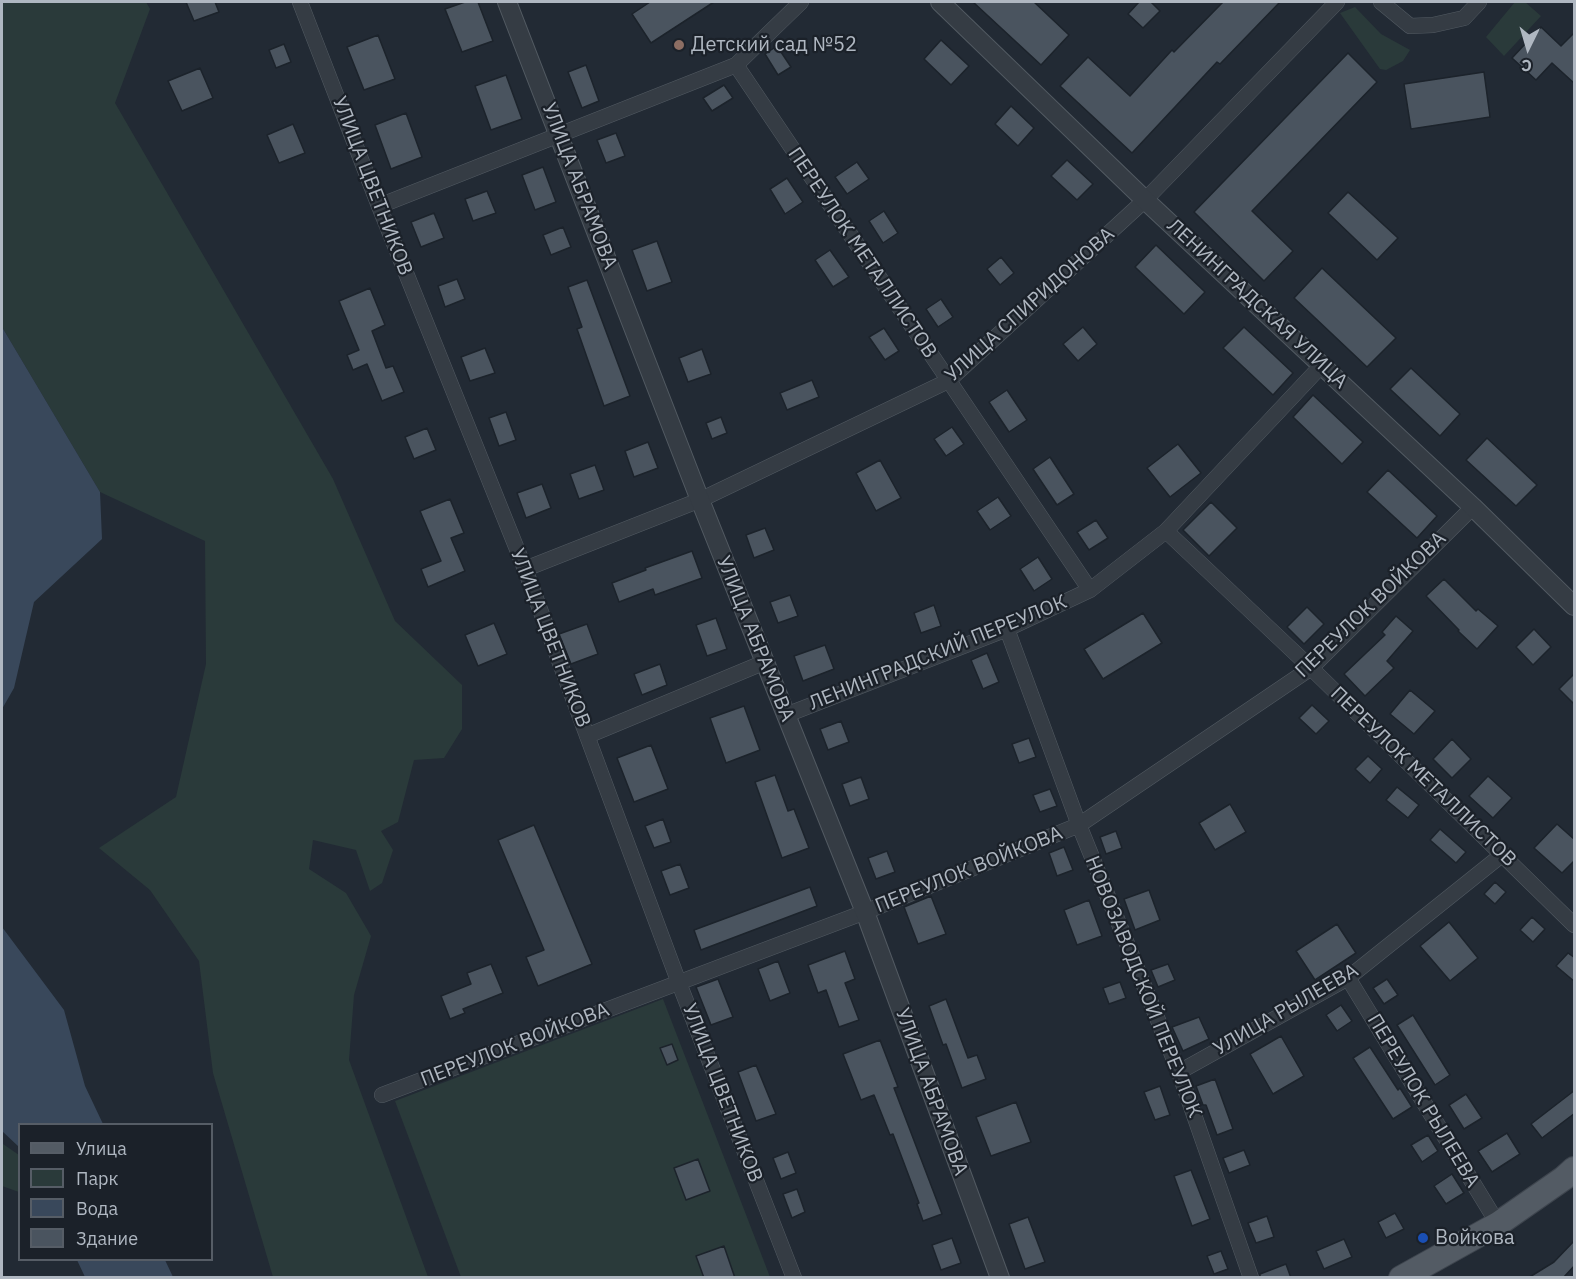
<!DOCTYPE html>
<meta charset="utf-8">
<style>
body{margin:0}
#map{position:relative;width:1576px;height:1279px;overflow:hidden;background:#222a34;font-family:"IBM Plex Sans",sans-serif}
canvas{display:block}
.frame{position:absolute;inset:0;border:3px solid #afb7c1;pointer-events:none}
.legend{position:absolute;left:18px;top:1123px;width:195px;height:138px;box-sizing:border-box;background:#1b2129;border:2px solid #565d66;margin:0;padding:8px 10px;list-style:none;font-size:18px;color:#afb7c1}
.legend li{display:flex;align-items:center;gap:12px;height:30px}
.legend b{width:30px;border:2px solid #565d66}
.north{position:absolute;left:1498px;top:18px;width:60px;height:60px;-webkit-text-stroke:4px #1b2129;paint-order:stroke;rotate:185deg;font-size:16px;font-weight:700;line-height:24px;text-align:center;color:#afb7c1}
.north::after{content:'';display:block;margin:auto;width:21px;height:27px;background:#afb7c1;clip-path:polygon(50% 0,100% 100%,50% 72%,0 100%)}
</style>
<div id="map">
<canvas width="1576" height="1279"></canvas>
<div class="frame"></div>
<ul class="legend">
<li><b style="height:8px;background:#535b64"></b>Улица</li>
<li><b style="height:16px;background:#2a3a3a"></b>Парк</li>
<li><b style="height:16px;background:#39485b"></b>Вода</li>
<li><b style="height:16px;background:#4a545f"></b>Здание</li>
</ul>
<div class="north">С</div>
</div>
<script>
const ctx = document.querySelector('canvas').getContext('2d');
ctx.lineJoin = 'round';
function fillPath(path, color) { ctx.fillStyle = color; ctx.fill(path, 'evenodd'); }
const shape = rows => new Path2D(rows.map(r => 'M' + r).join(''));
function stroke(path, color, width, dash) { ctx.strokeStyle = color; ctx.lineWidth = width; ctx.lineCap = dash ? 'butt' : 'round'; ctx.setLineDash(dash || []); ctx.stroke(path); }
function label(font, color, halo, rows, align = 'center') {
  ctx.font = font + ' "IBM Plex Sans",sans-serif'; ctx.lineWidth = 4.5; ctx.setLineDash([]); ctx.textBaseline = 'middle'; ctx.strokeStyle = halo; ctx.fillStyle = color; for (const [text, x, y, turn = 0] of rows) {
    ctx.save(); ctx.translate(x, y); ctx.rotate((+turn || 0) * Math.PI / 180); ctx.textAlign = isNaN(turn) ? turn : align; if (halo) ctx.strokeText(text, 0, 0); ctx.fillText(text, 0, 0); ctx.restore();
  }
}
const green = shape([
 [2,2,146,2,150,9,115,103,333,479,395,621,462,685,462,729,444,758,414,760,398,822,381,831,393,850,382,883,370,891,356,850,313,840,309,869,346,893,371,936,354,995,349,1060,428,1277,273,1277,213,1073,199,961,150,890,99,848,176,797,206,664,205,541,100,492,2,327],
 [1515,2,1525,2,1541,16,1504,56,1486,37],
 [1355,7,1381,34,1410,50,1403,61,1386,70,1380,69,1340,13],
 [663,999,770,1277,461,1277,395,1101],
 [3,1144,19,1155,19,1192,2,1186]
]);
const water = shape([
 [2,327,100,492,102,539,34,602,14,688,2,709],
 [2,927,64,1010,85,1086,103,1124,20,1124,19,1147,2,1131],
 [77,1260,165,1260,173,1277,85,1277]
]);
const building = shape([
 [186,2,215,2,219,12,194,21,186,2],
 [465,2,478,2,493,41,462,52,445,9,465,2],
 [650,2,714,2,651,43,632,14,650,2],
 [973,2,1034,2,1069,35,1041,65,973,2],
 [1139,2,1151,2,1160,11,1143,28,1128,14,1139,2],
 [1223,2,1280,2,1220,64,1217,62,1132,153,1060,86,1088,57,1130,96,1172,50,1174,52,1223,2],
 [1541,27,1561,46,1575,32,1575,84,1552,63,1536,80,1512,58,1541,27],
 [378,35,395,79,364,90,347,47,378,35],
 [941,40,969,66,951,85,924,59,941,40],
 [284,44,291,62,276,68,269,50,284,44],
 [777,46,791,67,778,75,765,54,777,46],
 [1348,53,1377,82,1252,211,1293,251,1264,281,1194,212,1348,53],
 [586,65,599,101,582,108,568,72,586,65],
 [200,68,213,98,182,111,168,81,200,68],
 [1484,72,1490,117,1411,129,1404,84,1484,72],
 [506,75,522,119,491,130,475,86,506,75],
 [724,85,733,98,712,111,703,98,724,85],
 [1011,106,1034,128,1018,146,995,124,1011,106],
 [406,113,422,157,391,169,375,125,406,113],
 [293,124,305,153,279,163,267,135,293,124],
 [616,133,625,156,606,163,597,140,616,133],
 [1067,160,1093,184,1077,200,1051,176,1067,160],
 [857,162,869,179,847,194,835,177,857,162],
 [543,167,556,202,535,210,522,175,543,167],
 [787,178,803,202,785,214,770,189,787,178],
 [487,191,496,213,473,221,465,199,487,191],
 [1348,192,1398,238,1377,260,1328,213,1348,192],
 [884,211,898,233,883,243,869,221,884,211],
 [434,213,444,238,421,247,411,222,434,213],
 [563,227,571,247,551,255,543,235,563,227],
 [657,241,672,282,647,291,632,250,657,241],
 [1156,245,1205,292,1184,314,1135,267,1156,245],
 [830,250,849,277,833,287,815,260,830,250],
 [1001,257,1014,273,1000,285,987,269,1001,257],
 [1322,268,1396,338,1367,367,1294,298,1322,268],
 [457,279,465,299,445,307,438,286,457,279],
 [587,280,630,396,604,406,577,329,582,327,568,287,587,280],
 [370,288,385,325,372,331,386,368,393,366,404,392,382,401,367,364,353,370,347,355,359,350,339,301,370,288],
 [941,299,953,317,938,327,926,309,941,299],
 [1083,327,1097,344,1078,361,1063,344,1083,327],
 [1244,327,1293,373,1273,395,1223,348,1244,327],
 [884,328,899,351,885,360,869,337,884,328],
 [485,348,495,373,470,381,461,357,485,348],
 [702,349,711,374,688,382,679,358,702,349],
 [1411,368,1460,414,1440,436,1390,389,1411,368],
 [812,380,819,397,787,410,780,393,812,380],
 [1007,390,1027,420,1009,432,989,402,1007,390],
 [1313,395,1363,442,1342,464,1293,417,1313,395],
 [506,412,516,440,499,446,489,418,506,412],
 [721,417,727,433,712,439,706,423,721,417],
 [952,427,964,444,946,456,934,439,952,427],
 [427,428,436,450,414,459,405,437,427,428],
 [1487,438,1537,485,1516,506,1466,460,1487,438],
 [648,442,658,468,634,477,625,451,648,442],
 [1178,444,1201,473,1170,497,1147,468,1178,444],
 [1050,457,1074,494,1057,505,1033,469,1050,457],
 [880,460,901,498,876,511,856,473,880,460],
 [595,465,604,490,579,499,570,474,595,465],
 [1388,470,1437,516,1417,538,1367,492,1388,470],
 [542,484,551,508,526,518,517,493,542,484],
 [998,497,1011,516,990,530,977,511,998,497],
 [450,499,464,533,451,538,465,571,428,587,421,569,441,561,420,511,450,499],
 [1211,502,1237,528,1209,556,1183,530,1211,502],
 [1096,520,1108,538,1089,550,1077,532,1096,520],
 [765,528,774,550,754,558,746,535,765,528],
 [692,551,702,578,655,595,653,589,619,602,612,583,646,570,645,568,692,551],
 [1038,557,1052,579,1034,591,1020,569,1038,557],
 [1444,579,1476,611,1478,609,1498,626,1477,649,1458,631,1459,630,1426,596,1444,579],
 [790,595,798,616,778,623,770,602,790,595],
 [934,605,941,626,921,633,914,613,934,605],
 [1307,607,1324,624,1304,644,1287,627,1307,607],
 [1143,613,1162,643,1103,679,1084,649,1143,613],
 [1396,616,1413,631,1387,661,1394,668,1365,696,1344,674,1385,635,1382,632,1396,616],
 [716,618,727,649,707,656,696,625,716,618],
 [494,623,507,654,478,666,465,635,494,623],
 [587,624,598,654,571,664,559,634,587,624],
 [1534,629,1551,647,1533,665,1516,647,1534,629],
 [825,645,834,669,803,681,794,656,825,645],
 [987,653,999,682,983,689,971,660,987,653],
 [660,664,667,685,642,695,634,674,660,664],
 [1575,673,1575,705,1559,689,1575,673],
 [1410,690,1435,711,1414,734,1390,714,1410,690],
 [1312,705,1329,721,1316,734,1299,718,1312,705],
 [744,706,760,750,726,763,710,718,744,706],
 [841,721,849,742,828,750,820,729,841,721],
 [1029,738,1036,757,1019,763,1012,744,1029,738],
 [1452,739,1471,759,1452,778,1433,759,1452,739],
 [651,745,668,789,634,802,617,758,651,745],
 [1368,756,1382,769,1370,783,1355,769,1368,756],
 [775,775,788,811,794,809,809,848,782,858,755,782,775,775],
 [1488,776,1512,798,1493,818,1469,796,1488,776],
 [861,777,869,799,850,806,842,784,861,777],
 [1397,787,1419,805,1408,818,1386,800,1397,787],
 [1050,789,1057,806,1040,812,1033,795,1050,789],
 [1230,804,1246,832,1215,850,1199,823,1230,804],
 [663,819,671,842,654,848,645,826,663,819],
 [1557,824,1575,840,1575,860,1562,873,1534,848,1557,824],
 [534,825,592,964,538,986,526,957,544,950,498,840,534,825],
 [1440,829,1466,852,1456,863,1430,840,1440,829],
 [1116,831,1122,848,1106,854,1100,837,1116,831],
 [1064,847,1073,870,1057,876,1049,853,1064,847],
 [887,851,895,872,876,879,868,858,887,851],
 [680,864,689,888,670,895,661,871,680,864],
 [1495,882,1506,892,1495,904,1484,894,1495,882],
 [810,887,817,906,701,950,694,930,810,887],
 [1149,890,1160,920,1135,930,1124,899,1149,890],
 [931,896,946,934,918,944,904,907,931,896],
 [1089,900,1102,936,1077,945,1064,910,1089,900],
 [1532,917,1545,929,1533,942,1520,930,1532,917],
 [1449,922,1478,958,1450,981,1420,946,1449,922],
 [1337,924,1356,953,1315,980,1296,951,1337,924],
 [845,951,855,979,845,983,859,1020,839,1027,826,990,818,993,808,965,845,951],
 [1568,953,1575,958,1575,982,1556,966,1568,953],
 [778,961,790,993,770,1001,758,969,778,961],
 [491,964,503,993,463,1009,465,1013,450,1019,441,996,471,984,467,973,491,964],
 [1168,964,1175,980,1158,987,1151,970,1168,964],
 [718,979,733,1017,711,1025,696,987,718,979],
 [1387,979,1398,995,1384,1004,1373,988,1387,979],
 [1120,982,1126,998,1109,1004,1103,988,1120,982],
 [946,999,968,1058,977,1055,986,1079,962,1088,946,1044,943,1045,929,1006,946,999],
 [1341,1005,1352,1021,1337,1031,1326,1015,1341,1005],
 [1413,1015,1450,1075,1435,1085,1397,1025,1413,1015],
 [1199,1017,1209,1039,1183,1051,1172,1027,1199,1017],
 [1281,1036,1304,1076,1273,1094,1250,1054,1281,1036],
 [880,1040,898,1087,894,1088,942,1214,923,1221,917,1204,919,1203,893,1134,890,1135,874,1095,861,1100,843,1054,880,1040],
 [672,1044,678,1060,667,1065,660,1048,672,1044],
 [1370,1047,1398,1090,1400,1088,1412,1107,1393,1119,1353,1058,1370,1047],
 [756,1065,776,1114,756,1121,738,1072,756,1065],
 [1215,1079,1233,1129,1217,1135,1206,1105,1203,1105,1196,1086,1215,1079],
 [1160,1086,1170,1115,1155,1120,1144,1092,1160,1086],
 [1575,1090,1575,1113,1542,1138,1531,1124,1575,1090],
 [1466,1094,1482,1118,1464,1129,1449,1105,1466,1094],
 [1016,1102,1031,1142,991,1156,976,1117,1016,1102],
 [1507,1133,1520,1154,1492,1172,1478,1151,1507,1133],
 [1428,1135,1438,1151,1422,1162,1411,1145,1428,1135],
 [1244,1150,1250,1165,1229,1173,1223,1158,1244,1150],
 [788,1152,796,1173,781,1179,773,1158,788,1152],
 [698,1159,710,1191,686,1200,674,1168,698,1159],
 [1191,1170,1210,1219,1192,1226,1174,1176,1191,1170],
 [1452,1174,1464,1193,1446,1204,1434,1186,1452,1174],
 [797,1189,805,1212,792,1218,783,1194,797,1189],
 [1395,1213,1404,1229,1386,1238,1378,1222,1395,1213],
 [1267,1216,1274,1237,1256,1243,1248,1223,1267,1216],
 [1028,1217,1045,1262,1025,1269,1009,1224,1028,1217],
 [952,1238,961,1263,941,1270,932,1245,952,1238],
 [1344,1239,1352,1257,1324,1269,1316,1251,1344,1239],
 [1575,1240,1575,1265,1563,1278,1528,1278,1554,1262,1575,1240],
 [724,1246,735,1278,704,1278,696,1256,724,1246],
 [1221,1251,1228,1269,1214,1274,1207,1256,1221,1251],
 [1286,1264,1291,1278,1260,1278,1260,1274,1286,1264]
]);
const minor = shape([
 [300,2,379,206,525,569,679,983,794,1278],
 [1381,2,1410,26,1433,25,1464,18,1479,2],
 [736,65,1090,590],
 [379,206,736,65,801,2],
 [1166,531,1311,668,1574,925],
 [525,569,700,500,948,381,1145,200,1337,2],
 [1007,629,1079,825,1179,1072,1251,1278],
 [786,715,1007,629,1090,590,1166,531,1322,365],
 [587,736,765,662],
 [1348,978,1498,1224],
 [1179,1072,1348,978,1503,854],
 [382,1095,865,912,1079,825,1311,668,1473,507]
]);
const tertiary = shape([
 [507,2,700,500,865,912,1000,1278],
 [940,2,1145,200,1473,507,1574,606]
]);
const primary = shape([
 [1401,1278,1498,1224,1564,1178,1574,1169]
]);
const markers = [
 [679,45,6,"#8d6e63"],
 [1423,1238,6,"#1a4fb4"]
];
const poiNames = [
 ["Детский сад №52",691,45],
 ["Войкова",1435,1238]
];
const streetNames = [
 ["УЛИЦА ЦВЕТНИКОВ",372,186,69],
 ["УЛИЦА АБРАМОВА",579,186,69],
 ["ПЕРЕУЛОК МЕТАЛЛИСТОВ",862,253,56],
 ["ЛЕНИНГРАДСКАЯ УЛИЦА",1257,304,43],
 ["УЛИЦА СПИРИДОНОВА",1030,305,-42],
 ["ПЕРЕУЛОК ВОЙКОВА",1371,605,-44],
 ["УЛИЦА ЦВЕТНИКОВ",550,638,69],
 ["УЛИЦА АБРАМОВА",755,639,68],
 ["ЛЕНИНГРАДСКИЙ ПЕРЕУЛОК",938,653,-22],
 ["ПЕРЕУЛОК МЕТАЛЛИСТОВ",1423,777,44],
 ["ПЕРЕУЛОК ВОЙКОВА",969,870,-22],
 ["НОВОЗАВОДСКОЙ ПЕРЕУЛОК",1143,987,68],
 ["УЛИЦА РЫЛЕЕВА",1286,1010,-30],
 ["ПЕРЕУЛОК ВОЙКОВА",515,1045,-21],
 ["УЛИЦА АБРАМОВА",931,1092,70],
 ["УЛИЦА ЦВЕТНИКОВ",722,1093,69],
 ["ПЕРЕУЛОК РЫЛЕЕВА",1423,1101,59]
];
fillPath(green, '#2a3a3a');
fillPath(water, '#39485b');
fillPath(building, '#4a545f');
stroke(building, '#1c232b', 1.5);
stroke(minor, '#525a62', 16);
stroke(tertiary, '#525a62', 20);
stroke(primary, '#3e454e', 26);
stroke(minor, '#353c44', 15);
stroke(tertiary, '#353c44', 18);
stroke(primary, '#535b64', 24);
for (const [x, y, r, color] of markers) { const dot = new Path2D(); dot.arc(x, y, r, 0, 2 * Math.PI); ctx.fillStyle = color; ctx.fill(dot); stroke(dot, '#1b2129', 2); }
label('20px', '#afb7c1', '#1b2129', poiNames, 'left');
label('20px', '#afb7c1', '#1b2129', streetNames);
</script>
